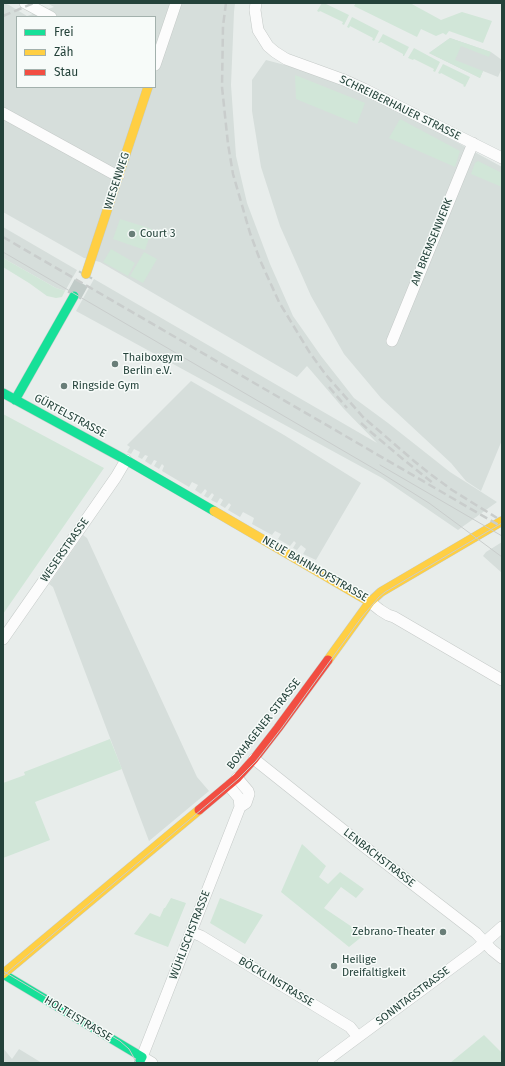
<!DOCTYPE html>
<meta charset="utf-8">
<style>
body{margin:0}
#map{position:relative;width:505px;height:1066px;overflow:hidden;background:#e8edeb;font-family:"Fira Sans",sans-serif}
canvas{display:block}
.frame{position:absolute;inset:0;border:4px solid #24423a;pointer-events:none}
.legend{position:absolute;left:16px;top:16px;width:140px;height:72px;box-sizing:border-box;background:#f7fbf9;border:1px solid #a3b1ad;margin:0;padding:5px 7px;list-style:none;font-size:12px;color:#24423a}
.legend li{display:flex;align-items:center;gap:8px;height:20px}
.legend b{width:20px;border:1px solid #a3b1ad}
</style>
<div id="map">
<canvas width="505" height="1066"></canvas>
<div class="frame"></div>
<ul class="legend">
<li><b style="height:5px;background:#16e098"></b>Frei</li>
<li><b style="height:5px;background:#ffcf43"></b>Zäh</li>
<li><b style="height:5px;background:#f24e42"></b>Stau</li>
</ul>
</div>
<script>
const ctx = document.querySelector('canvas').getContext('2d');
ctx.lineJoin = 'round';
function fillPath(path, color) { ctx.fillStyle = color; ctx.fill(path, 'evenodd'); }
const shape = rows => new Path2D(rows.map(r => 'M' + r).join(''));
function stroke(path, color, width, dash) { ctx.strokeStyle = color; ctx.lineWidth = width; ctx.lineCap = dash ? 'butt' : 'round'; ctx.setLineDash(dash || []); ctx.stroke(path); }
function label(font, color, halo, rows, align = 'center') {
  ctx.font = font + ' "Fira Sans",sans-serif'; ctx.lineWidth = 3; ctx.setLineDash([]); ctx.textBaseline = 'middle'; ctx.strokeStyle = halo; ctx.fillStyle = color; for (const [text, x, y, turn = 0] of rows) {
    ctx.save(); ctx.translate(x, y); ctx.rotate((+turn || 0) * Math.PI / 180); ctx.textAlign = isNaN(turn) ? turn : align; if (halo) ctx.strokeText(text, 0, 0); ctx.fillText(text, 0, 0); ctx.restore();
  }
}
const built = shape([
 [3,3,9,5,27,16,54,7,47,3,235,3,234,12,231,85,236,156,247,203,270,264,293,316,321,356,354,398,388,423,450,472,497,502,458,530,382,478,76,311,94,279,377,443,343,408,307,366,297,377,100,262,84,258,3,212],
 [17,17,155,17,155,87,17,87],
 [450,38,491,52,502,60,502,68,498,77,483,71,480,78,429,53],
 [266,60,300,69,341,84,418,121,502,167,502,440,481,491,466,481,451,463,381,398,344,354,311,296,280,226,261,167,252,111,252,80],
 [3,227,77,270,65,291,56,288,3,258],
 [191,381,284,435,361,483,316,560,303,554,306,549,301,545,297,550,293,548,296,543,294,541,290,546,278,539,281,534,275,531,272,535,252,524,254,518,243,512,240,517,228,510,231,505,229,503,225,508,220,505,223,500,220,498,217,503,211,500,214,495,212,493,208,498,204,496,207,491,205,489,201,494,195,490,198,485,192,482,189,487,162,471,164,466,162,464,159,469,154,466,157,461,154,460,151,465,145,461,148,456,145,455,142,459,138,457,140,452,134,449,131,454,127,452,130,447,127,445],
 [83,535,87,538,197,777,209,791,149,841,53,587,49,584],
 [502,542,502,573,483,556,486,552],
 [3,1048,12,1059,19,1049,42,1063,3,1063]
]);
const green = shape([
 [322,3,324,3,349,15,344,25,342,24,343,22,320,11,319,12,317,11],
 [356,3,410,3,441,20,462,12,492,21,483,43,449,31,446,35,443,33,436,36,421,29,417,37,354,6],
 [352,17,379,31,374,41,372,40,373,38,350,26,349,28,347,27],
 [383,34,409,47,404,56,403,56,403,54,381,42,379,43,378,43],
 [450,38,491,52,489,57,461,46,455,60,483,71,480,78,429,53],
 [414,48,440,62,435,72,433,71,434,69,414,59,413,60,408,58],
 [443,64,470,77,465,87,463,86,464,85,441,73,440,74,438,73],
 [295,75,365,103,357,124,296,99],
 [400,119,460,151,455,167,389,138],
 [478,161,502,173,502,187,471,174,475,163],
 [120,219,152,229,145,250,113,239],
 [111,249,135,263,128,276,103,262],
 [144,252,157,259,143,283,130,276],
 [3,258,56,288,65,291,62,297,56,298,47,296,29,283,3,267],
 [3,414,104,468,3,614],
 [110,739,122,769,35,802,50,840,3,858,3,783,25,775,24,772],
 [302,844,326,866,319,877,328,884,340,872,364,889,356,898,341,887,324,908,364,935,349,947,281,892],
 [171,898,186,903,168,947,134,934,150,913,160,917,164,908,165,908],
 [220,898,263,915,245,944,210,923],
 [484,1035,502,1053,502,1063,450,1063]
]);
const secondaryTunnel = shape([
 [74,296,86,274]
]);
const street = shape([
 [25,3,51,17],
 [256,3,255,10,258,30,268,46,275,52,286,59,344,80,364,89,502,158],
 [155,65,176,3],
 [3,113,112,173,119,175],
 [392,341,473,143],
 [370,602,380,610,388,615,394,617,502,680],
 [3,639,116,477,126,460],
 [254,759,357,841,476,933,492,950,502,958],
 [237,778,248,791,249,794,246,803,240,807],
 [191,932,201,936,350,1027,358,1037],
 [152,1063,142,1057,240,807,239,798,229,786],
 [323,1063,477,949,502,927]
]);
const fast = shape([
 [3,393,126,460,214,511],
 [15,400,74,296],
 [3,974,142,1057,139,1063]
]);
const slow = shape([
 [86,274,148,87],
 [214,511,370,602],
 [328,660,370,602,381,592,502,521],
 [3,974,199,810]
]);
const jam = shape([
 [199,810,237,778,254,759,278,728,328,660]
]);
const tram = shape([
 [3,252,378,471,429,503,502,557],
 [380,465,502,536],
 [3,971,120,1041,129,1049,133,1056,136,1063],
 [3,976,238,779,256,761,281,729,361,618,379,597,385,592,502,523]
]);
const rail = shape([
 [226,3,223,26,222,87,228,144,233,174,250,233,260,260,279,302,310,353,326,375,363,417,414,461,429,473,452,490,497,518],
 [3,16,34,3],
 [3,237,502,527],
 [329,387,347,408],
 [361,423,372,433,404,460,433,483]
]);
const markers = [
 [132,234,4,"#697e78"],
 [115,364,4,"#697e78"],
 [64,386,4,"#697e78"],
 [443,932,4,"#697e78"],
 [334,966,4,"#697e78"]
];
const streetNames = [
 ["SCHREIBERHAUER STRASSE",400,108,26],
 ["WIESENWEG",117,181,-72],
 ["AM BREMSENWERK",432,242,-68],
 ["GÜRTELSTRASSE",70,416,28],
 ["WESERSTRASSE",65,550,-55],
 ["NEUE BAHNHOFSTRASSE",315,569,30],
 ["BOXHAGENER STRASSE",264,724,-52],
 ["LENBACHSTRASSE",379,858,38],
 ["WÜHLISCHSTRASSE",190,935,-69],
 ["BÖCKLINSTRASSE",276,982,31],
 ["SONNTAGSTRASSE",413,996,-37],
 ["HOLTEISTRASSE",78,1019,31]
];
const poiNames = [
 ["Court 3",140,234],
 ["Thaiboxgym",123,358],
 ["Berlin e.V.",123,371],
 ["Ringside Gym",72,386],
 ["Zebrano-Theater",435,932,"right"],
 ["Heilige",342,960],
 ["Dreifaltigkeit",342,973]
];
fillPath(built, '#d6dedb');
fillPath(green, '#d1e6d8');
stroke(secondaryTunnel, '#c1cbc8', 15, [15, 8]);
stroke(street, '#c5cac8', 12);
stroke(fast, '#c3cbc8', 10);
stroke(slow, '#c3cbc8', 10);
stroke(jam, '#c3cbc8', 10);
stroke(street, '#fcfcfc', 11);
stroke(fast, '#16e098', 9);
stroke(slow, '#ffcf43', 9);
stroke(jam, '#f24e42', 9);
stroke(tram, '#c9cdcc', 1);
stroke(rail, '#c9cdcc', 2.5, [8, 4]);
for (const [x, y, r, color] of markers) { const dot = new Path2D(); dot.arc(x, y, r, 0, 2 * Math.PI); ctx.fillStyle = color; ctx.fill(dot); stroke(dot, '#f7fbf9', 1.5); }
label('11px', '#24423a', '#f7fbf9', streetNames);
label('11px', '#24423a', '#f7fbf9', poiNames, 'left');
</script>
